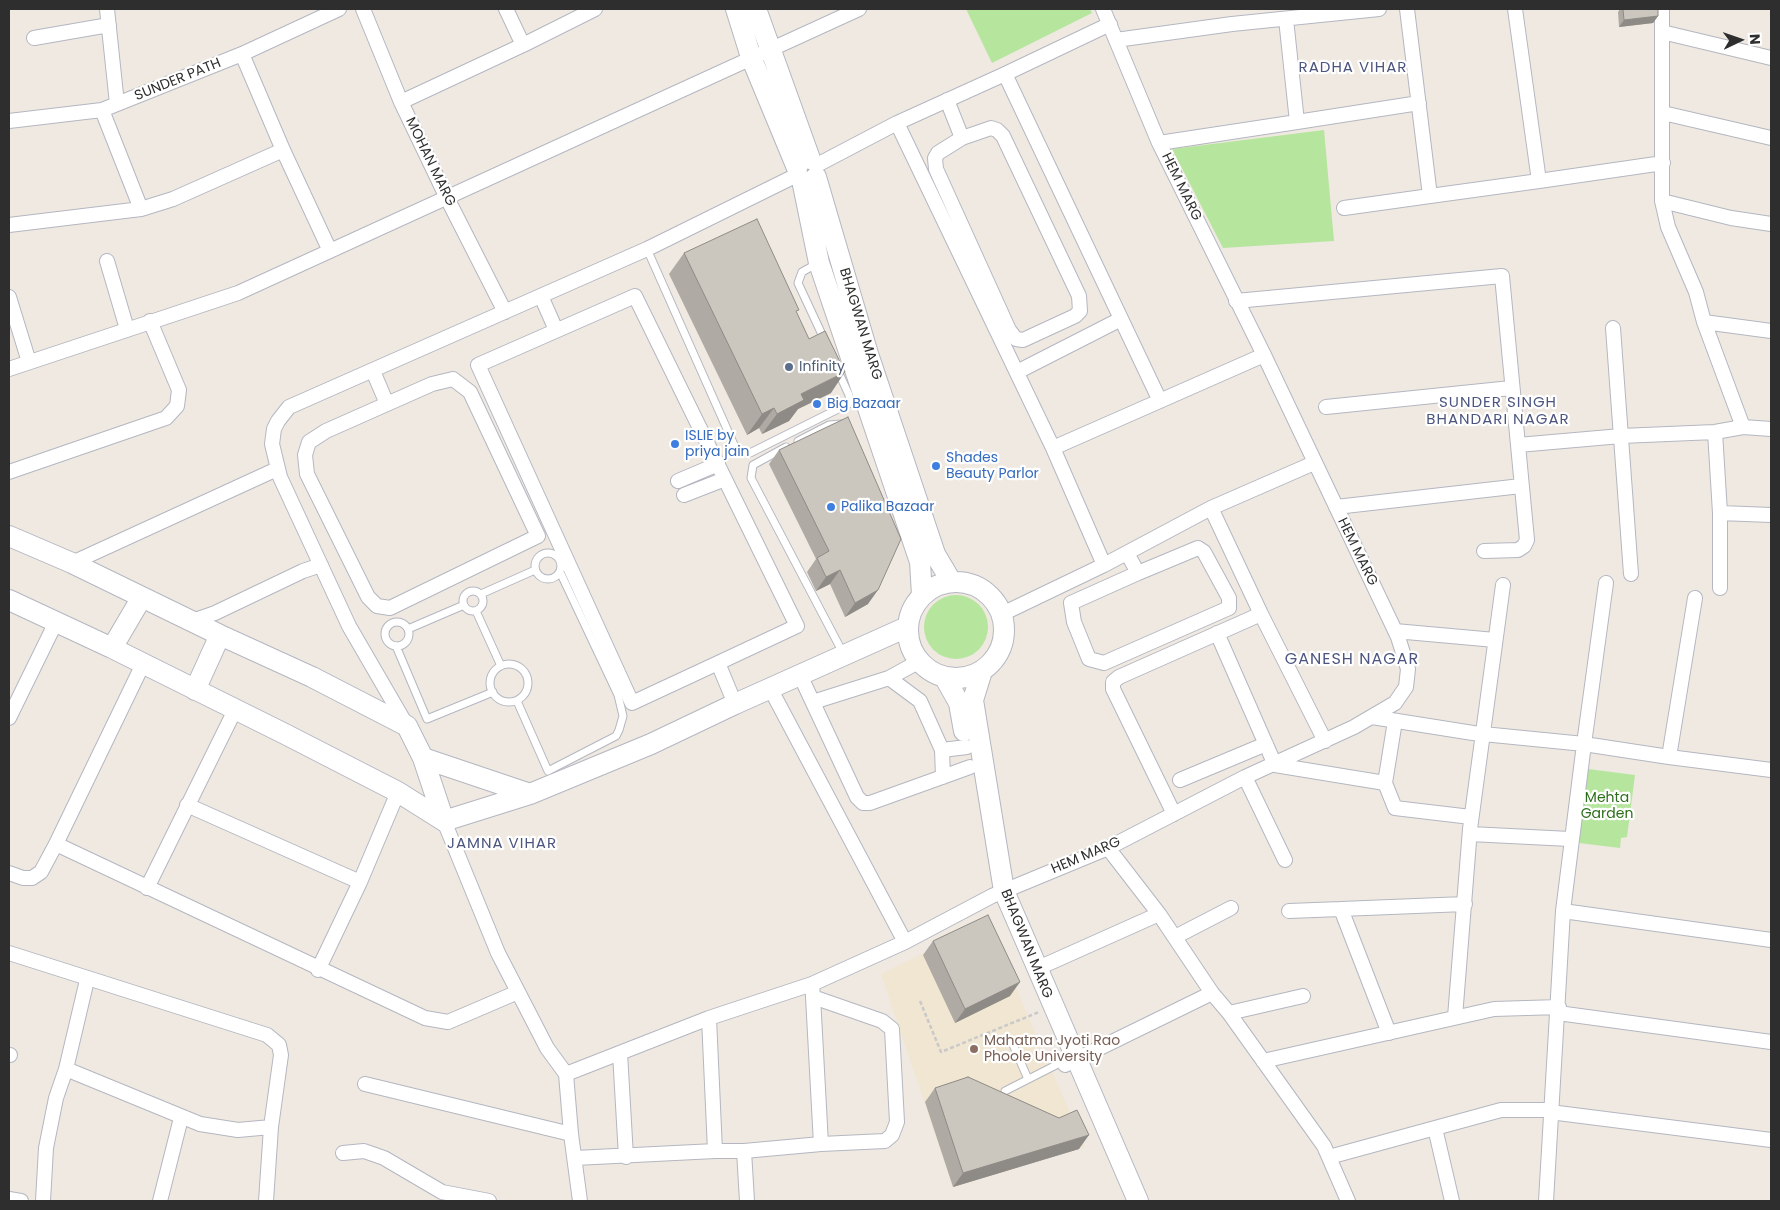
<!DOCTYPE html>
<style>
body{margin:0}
#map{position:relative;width:1780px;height:1210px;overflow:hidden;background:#efe9e1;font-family:Poppins,sans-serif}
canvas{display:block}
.frame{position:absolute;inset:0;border:10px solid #2e2e2e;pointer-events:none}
.north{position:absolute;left:1715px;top:15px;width:50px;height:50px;-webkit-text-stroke:4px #fff;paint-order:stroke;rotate:87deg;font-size:14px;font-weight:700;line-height:20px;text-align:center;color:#2e2e2e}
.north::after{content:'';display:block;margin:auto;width:18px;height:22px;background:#2e2e2e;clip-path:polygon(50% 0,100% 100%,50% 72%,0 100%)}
</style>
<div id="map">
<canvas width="1780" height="1210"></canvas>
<div class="frame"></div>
<div class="north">N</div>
</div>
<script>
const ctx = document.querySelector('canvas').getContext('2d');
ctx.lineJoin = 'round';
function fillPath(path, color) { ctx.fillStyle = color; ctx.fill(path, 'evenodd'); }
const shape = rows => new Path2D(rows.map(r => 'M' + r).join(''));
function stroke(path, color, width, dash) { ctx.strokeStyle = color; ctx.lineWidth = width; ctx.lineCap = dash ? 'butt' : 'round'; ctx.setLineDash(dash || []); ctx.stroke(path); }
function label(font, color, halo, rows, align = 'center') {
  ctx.font = font + ' Poppins,sans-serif'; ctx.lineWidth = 4.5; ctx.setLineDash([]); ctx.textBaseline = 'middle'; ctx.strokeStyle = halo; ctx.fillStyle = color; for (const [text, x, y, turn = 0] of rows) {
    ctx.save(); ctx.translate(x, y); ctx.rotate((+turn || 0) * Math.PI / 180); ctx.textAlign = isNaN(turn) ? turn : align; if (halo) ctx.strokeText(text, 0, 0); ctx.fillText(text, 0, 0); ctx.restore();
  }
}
const education = shape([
 [987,922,1085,1147,953,1187,881,974]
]);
const green = shape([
 [966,9,1090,9,1092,13,992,63],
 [1324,130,1334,241,1223,248,1172,149],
 '924 627a32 32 0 1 1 64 0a32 32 0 1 1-64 0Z',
 [1588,769,1635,775,1627,837,1621,838,1620,848,1579,843]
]);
const path = shape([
 [920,1001,941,1052,1039,1012]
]);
const lane = shape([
 [647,249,735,447,740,452,750,453,850,403,849,395,837,369],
 [818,263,802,272,798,283,825,341],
 [798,441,829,425,841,424],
 [786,447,753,465,751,478,843,653],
 '535 566a13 13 0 1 1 26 0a13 13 0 1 1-26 0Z',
 '463 601a10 10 0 1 1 20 0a10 10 0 1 1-20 0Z',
 [481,594,535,570],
 [476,611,501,666],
 '385 634a12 12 0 1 1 24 0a12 12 0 1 1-24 0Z',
 [408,629,464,605],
 [396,646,427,719,493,692],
 '490 683a19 19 0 1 1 38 0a19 19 0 1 1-38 0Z',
 [517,701,548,771,616,736,619,730,623,716,618,695,560,572],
 [1011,1040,1028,1079],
 [1005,1091,1064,1061]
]);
const street = shape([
 [107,9,117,104],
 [363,9,401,102,446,196,505,312],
 [506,9,523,45],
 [1407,9,1430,196,1539,181],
 [1515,9,1539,181,1663,163],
 [1662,9,1662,201,1668,227,1696,292,1704,322,1743,427],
 [1286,19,1297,122,1419,103],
 [1110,24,1005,74,1160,401],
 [1662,32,1771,58],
 [34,38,109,25],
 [1116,40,1232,24,1379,9],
 [242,54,283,150,330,251],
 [947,100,962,138,991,128,997,130,1003,136,1079,296,1080,311,1075,316,1023,340,1016,339,1009,330,936,169,935,158,938,153,962,138],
 [401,102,523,45,595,9],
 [102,110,141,209,173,199,283,150],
 [1663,113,1771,138],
 [9,121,102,110,242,54,339,9],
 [897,123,1053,448],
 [1159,143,1297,122],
 [817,165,897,123,1005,74],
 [1662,201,1731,218,1771,224],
 [1344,208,1430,196],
 [9,225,141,209],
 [107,261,127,329],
 [541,296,556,330],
 [9,297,29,362],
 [1236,301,1502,276,1518,445,1621,436,1715,432,1743,427,1771,429],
 [1704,322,1771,331],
 [1613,328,1631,574],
 [9,369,238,293,859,9],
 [373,371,387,404],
 [1017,372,1119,320],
 [453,379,470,392,538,536,390,608,377,606,368,597,307,474,305,455,309,442,326,431,432,384,453,379],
 [1326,407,1511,388],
 [1715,432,1720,513,1720,588],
 [9,472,166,418,177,406,179,390,150,321],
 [678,481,718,464],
 [684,495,725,479],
 [1336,507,1521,486],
 [1211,508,1261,614,1325,741],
 [1720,513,1771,515],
 [1484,551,1518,550,1524,546,1527,540,1518,445],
 [1127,553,1138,573,1198,548,1204,552,1229,598,1229,608,1104,663,1089,659,1074,622,1071,603,1138,573],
 [72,563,277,469],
 [1104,565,1053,448,1264,355],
 [1606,583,1584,744,1669,757],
 [1695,598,1669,757,1771,770],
 [1002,614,1104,565,1211,508,1314,463],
 [192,621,215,613,303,571,321,565],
 [1395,631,1495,640],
 [1217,633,1275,765,1385,783,1395,721],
 [718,663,632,703,478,365,635,296,797,626,718,663,735,704],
 [143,664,56,844,425,1018,448,1022,518,992],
 [800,675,857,797,863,803,870,803,970,767],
 [889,678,920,701,942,750,967,747],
 [770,688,905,942],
 [813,702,889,678,918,662],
 [1372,717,1473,733,1584,744,1563,911,1771,940],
 [9,718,56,622],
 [407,726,349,626,280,477,272,444,274,429,278,421,289,407,647,249,797,175],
 [942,750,943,777],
 [1245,777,1285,860],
 [1180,780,1266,744],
 [1385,783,1395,808,1471,817],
 [187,805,360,882],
 [1174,814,1113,689,1113,682,1119,677,1261,614],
 [444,821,498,953,547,1048,566,1074,709,1018,812,984,905,942,992,896,1108,848,1245,777,1354,727,1395,703,1406,687,1408,669,1398,637,1264,355,1159,143,1103,9],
 [1470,834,1570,839],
 [1108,848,1159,914,1212,993,1229,1013,1324,1146,1348,1201],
 [9,873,23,878,32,878,41,872,56,844],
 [147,888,235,710],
 [1289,911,1341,909],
 [1175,937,1231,908],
 [9,953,267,1035,279,1045,281,1055,271,1127],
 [1036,969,1159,914],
 [318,970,360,882,398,792],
 [812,984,813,997,821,1144,885,1141,892,1135,897,1122,892,1029,882,1021,813,997],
 [1229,1013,1303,996],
 [1558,1013,1771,1042],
 [1455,1017,1470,829,1503,585],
 [709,1018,715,1151,744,1151,821,1144],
 [1389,1033,1341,909,1465,904],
 [620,1053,626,1157],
 [9,1055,10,1055],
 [1263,1061,1494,1009,1559,1007],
 [1065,1065,1212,993],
 [66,1069,87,980],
 [566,1074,571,1134,580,1201],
 [365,1084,571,1134],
 [1550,1112,1771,1140],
 [1435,1128,1452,1201],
 [744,1151,747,1201],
 [343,1153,364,1151,384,1158,442,1192,489,1201],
 [1329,1157,1501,1110,1550,1110],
 [575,1158,715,1151],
 [9,1199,21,1201],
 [43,1201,46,1148,56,1098,66,1069,200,1124,238,1130,271,1127,266,1201],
 [160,1201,181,1118],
 [1546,1201,1563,911]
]);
const secondary = shape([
 [736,9,751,57,797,168],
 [756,9,810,159],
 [816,177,868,354,935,554,951,581],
 [802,180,819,263,920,562,922,595],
 [9,536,72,563,220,635,312,677,407,726,423,758,444,821],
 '908 630a48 48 0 1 1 96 0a48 48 0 1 1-96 0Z',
 [9,600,112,648,285,734,398,792,444,821,530,794,651,744,735,704,907,627],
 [112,648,142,597],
 [982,671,973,700,1004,891,1138,1201],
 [945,678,959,703,964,731],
 [195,690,220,635],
 [423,758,530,794]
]);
const wall = shape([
 [1620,9,1658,9,1658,16,1653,23,1619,27,1618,12],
 [684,253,831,393,798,409,789,421,762,434,759,428,747,435,669,274],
 [779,450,868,604,845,617,830,584,816,591,807,572,816,559,769,464],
 [933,941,1010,996,955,1023,923,955],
 [935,1088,1079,1149,953,1187,925,1102]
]);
const shadedWall = shape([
 [1658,16,1653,23,1619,27,1624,20],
 [845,372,831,393,798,409,789,421,762,434,777,414,801,394],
 [774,408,759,428,747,435,762,414],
 [840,570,830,584,816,591,826,577],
 [878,590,868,604,845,617,855,603],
 [1020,982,1010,996,955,1023,965,1009],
 [1089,1135,1079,1149,953,1187,963,1173]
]);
const building = shape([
 [1623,9,1658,9,1658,16,1624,20,1623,9],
 [757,219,799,310,796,311,809,339,825,331,845,372,801,394,804,400,777,414,774,408,762,414,684,253,757,219],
 [848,417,901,539,878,590,855,603,840,570,826,577,817,558,829,551,779,450,848,417],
 [988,915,1020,982,965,1009,933,941,988,915],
 [968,1077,1059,1118,1077,1110,1089,1135,963,1173,935,1088,968,1077]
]);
const markers = [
 [789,367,5,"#5c6f8a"],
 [817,404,5,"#3f7fe0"],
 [675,444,5,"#3f7fe0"],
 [936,466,5,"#3f7fe0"],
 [831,507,5,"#3f7fe0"],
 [974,1049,5,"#8d6e63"]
];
const streetNames = [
 ["SUNDER PATH",178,80,-22],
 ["MOHAN MARG",430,162,64],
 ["HEM MARG",1181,187,64],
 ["BHAGWAN MARG",860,324,73],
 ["HEM MARG",1357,552,64],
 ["HEM MARG",1086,856,-23],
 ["BHAGWAN MARG",1026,944,68]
];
const serviceNames = [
 ["Infinity",799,367]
];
const shopNames = [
 ["Big Bazaar",827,404],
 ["ISLIE by",685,436],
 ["priya jain",685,452],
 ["Shades",946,458],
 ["Beauty Parlor",946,474],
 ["Palika Bazaar",841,507]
];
const parkNames = [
 ["Mehta",1607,798],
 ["Garden",1607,814]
];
const educationNames = [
 ["Mahatma Jyoti Rao",984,1041],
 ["Phoole University",984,1057]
];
const neighbourhoodNames = [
 ["RADHA VIHAR",1353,68],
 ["SUNDER SINGH",1498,403],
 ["BHANDARI NAGAR",1498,420],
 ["JAMNA VIHAR",502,844]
];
const quarterNames = [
 ["GANESH NAGAR",1352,660]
];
fillPath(education, '#f0e6d1');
fillPath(green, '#b6e59e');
stroke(lane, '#b4b7c1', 9);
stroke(street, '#b4b7c1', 16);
stroke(secondary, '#b4b7c1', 22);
stroke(path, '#c9c9c9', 2.5, [4, 2.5]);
stroke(lane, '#fff', 7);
stroke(street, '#fff', 14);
stroke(secondary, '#fff', 20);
fillPath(wall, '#afaba4');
fillPath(shadedWall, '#8e8b86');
fillPath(building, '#cbc7bf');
stroke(building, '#8e8b86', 1);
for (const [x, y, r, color] of markers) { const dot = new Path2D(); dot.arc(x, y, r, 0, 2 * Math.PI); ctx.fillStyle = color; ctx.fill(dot); stroke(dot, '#fff', 2); }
label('14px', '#2e2e2e', '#fff', streetNames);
label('14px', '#4e5e75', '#fff', serviceNames, 'left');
label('14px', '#366cbe', '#fff', shopNames, 'left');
label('14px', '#2c6e1b', '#fff', parkNames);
label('14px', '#785e54', '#fff', educationNames, 'left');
ctx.letterSpacing = '1px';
label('15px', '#4d5680', '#fff', neighbourhoodNames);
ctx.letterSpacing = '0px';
ctx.letterSpacing = '1px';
label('16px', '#4d5680', '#fff', quarterNames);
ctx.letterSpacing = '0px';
</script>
